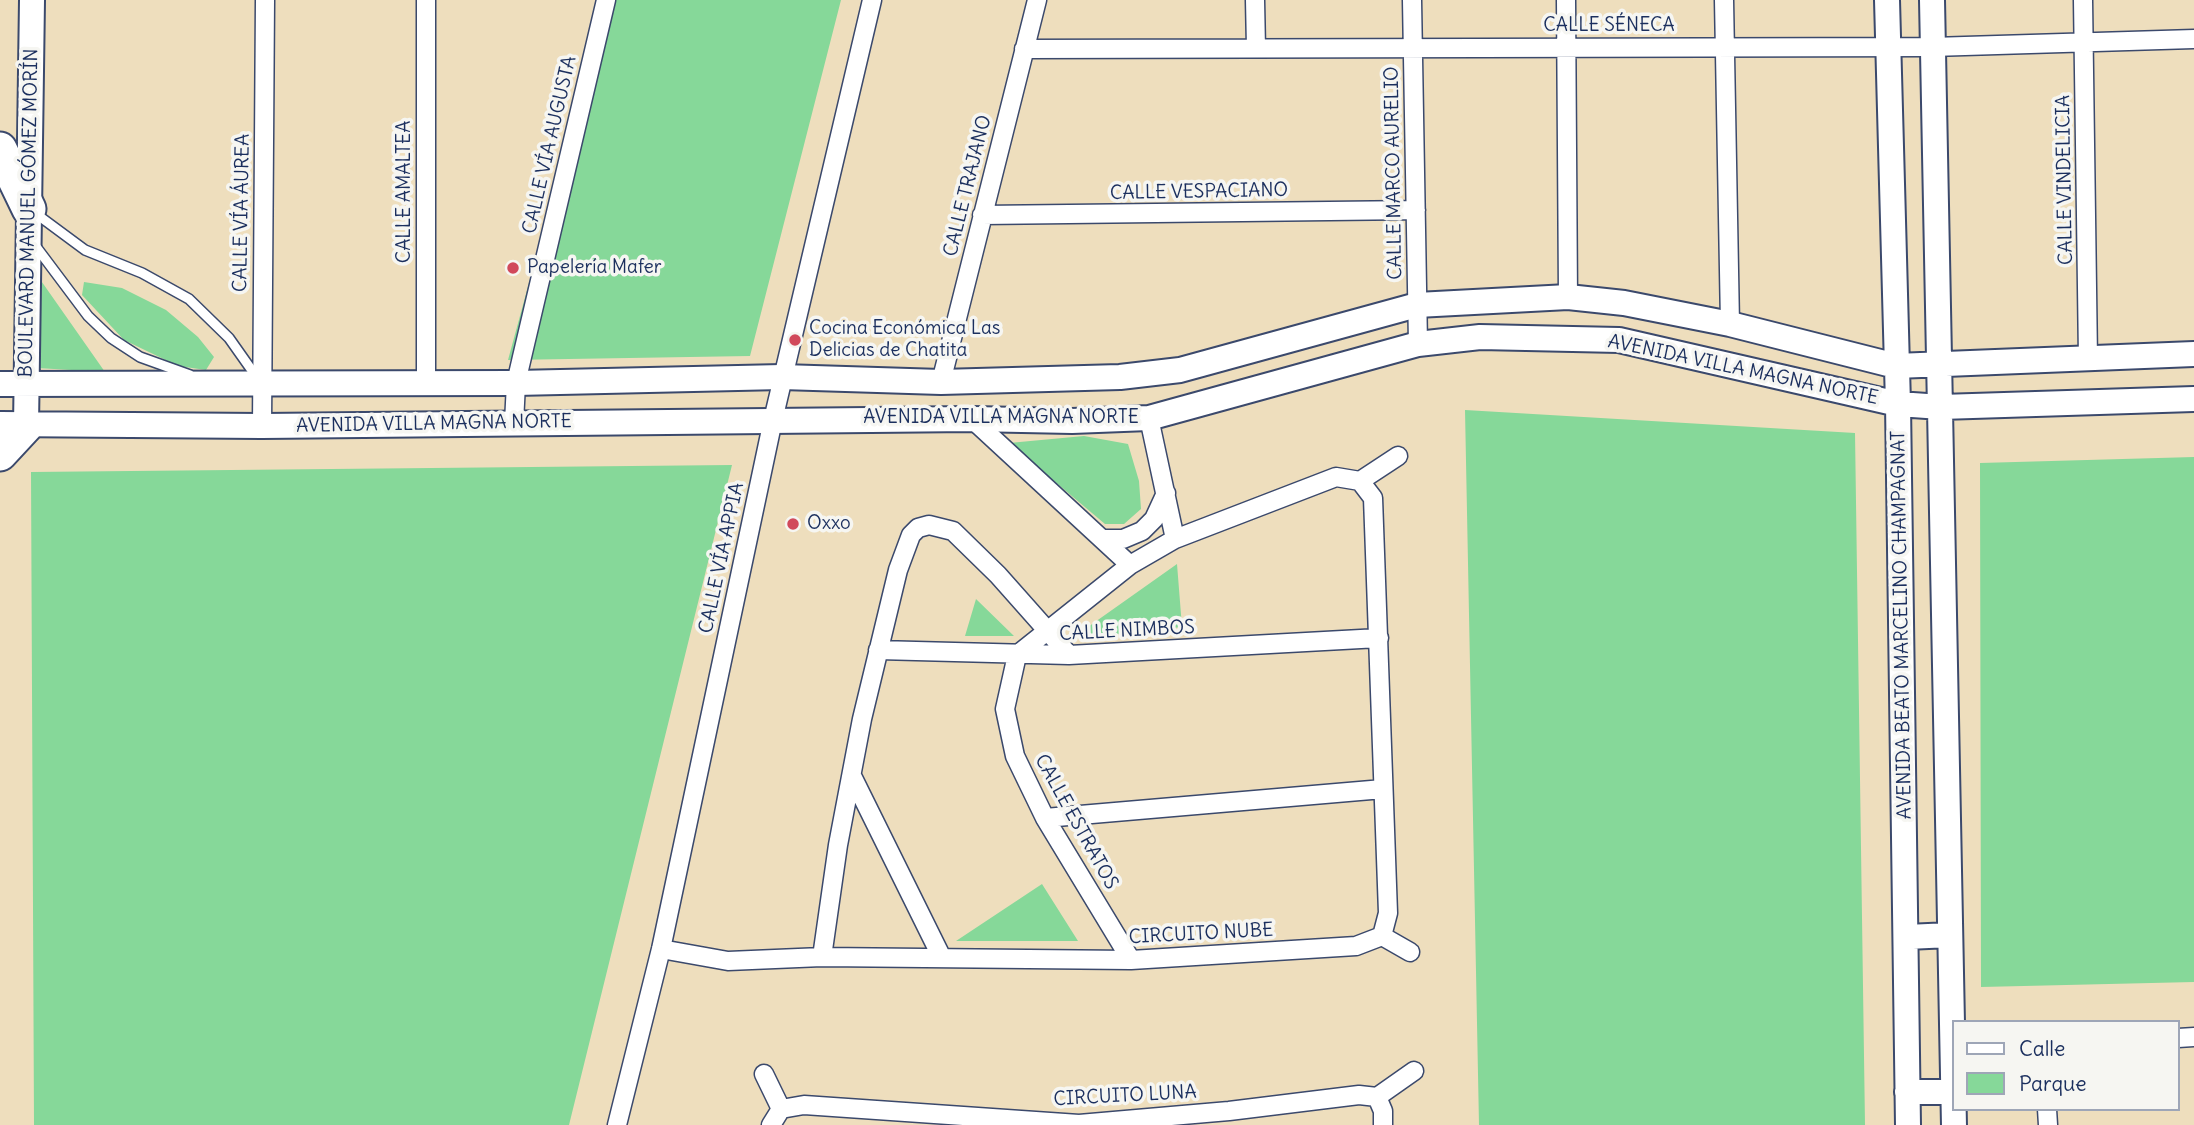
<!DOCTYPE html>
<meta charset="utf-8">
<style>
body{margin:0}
#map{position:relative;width:2194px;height:1125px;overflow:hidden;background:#eedebd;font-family:Delius,sans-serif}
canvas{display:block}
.legend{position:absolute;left:1952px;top:1020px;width:228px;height:91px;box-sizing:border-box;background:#f6f6f2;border:2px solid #9ea6b7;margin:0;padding:9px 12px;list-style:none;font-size:21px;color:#1b2f5e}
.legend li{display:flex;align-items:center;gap:14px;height:35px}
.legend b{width:35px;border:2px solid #9ea6b7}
</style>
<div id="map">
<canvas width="2194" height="1125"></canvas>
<ul class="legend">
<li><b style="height:9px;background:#fff"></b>Calle</li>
<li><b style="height:19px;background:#86d899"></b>Parque</li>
</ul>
</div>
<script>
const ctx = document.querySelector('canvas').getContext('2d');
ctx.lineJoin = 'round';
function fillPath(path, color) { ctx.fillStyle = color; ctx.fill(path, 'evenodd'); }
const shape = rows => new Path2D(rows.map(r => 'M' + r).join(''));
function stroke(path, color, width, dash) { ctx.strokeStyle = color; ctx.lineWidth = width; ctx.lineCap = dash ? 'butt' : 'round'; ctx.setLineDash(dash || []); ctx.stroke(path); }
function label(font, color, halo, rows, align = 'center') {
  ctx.font = font + ' Delius,sans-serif'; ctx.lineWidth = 7; ctx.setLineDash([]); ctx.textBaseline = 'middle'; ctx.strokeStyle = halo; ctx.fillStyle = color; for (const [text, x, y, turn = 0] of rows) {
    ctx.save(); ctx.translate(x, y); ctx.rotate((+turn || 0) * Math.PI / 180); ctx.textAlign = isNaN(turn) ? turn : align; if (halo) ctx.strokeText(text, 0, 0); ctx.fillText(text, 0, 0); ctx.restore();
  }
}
const green = shape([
 [606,0,841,0,750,356,508,360],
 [37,275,105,372,37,368],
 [84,282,122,288,166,310,198,337,214,357,206,370,178,366,124,340,82,295],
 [1465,410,1855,433,1865,1125,1479,1125],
 [1084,436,1128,444,1139,481,1141,509,1124,524,1105,524,1009,443],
 [2194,457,2194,982,1981,987,1980,463],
 [732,465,569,1125,34,1125,31,472],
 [1177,564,1182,627,1071,639],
 [976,599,1014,636,965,636],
 [1042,884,1078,941,956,941]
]);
const lane = shape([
 [35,213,85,250,142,273,189,299,229,338,258,379],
 [34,244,88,316,111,338,140,357,190,375]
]);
const street = shape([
 [1255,0,1256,48],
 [1412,0,1418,344],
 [1566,0,1568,297],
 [1724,0,1730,324],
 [2083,0,2088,359],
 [1024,49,1932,47,2194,39],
 [982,215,1416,210],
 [941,382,1037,0],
 [426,384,426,0],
 [1149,418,1175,539],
 [972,419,1130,565],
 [514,423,516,383,522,357,606,0],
 [262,426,265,0],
 [1360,481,1398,456],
 [1103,539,1123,539,1142,531,1154,519,1166,493],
 [878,650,1069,655,1379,638],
 [852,776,942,958],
 [1045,818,1383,789],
 [1382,936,1410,952],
 [661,949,728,961,822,957,1131,960,1356,946,1382,936],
 [822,957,838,845,862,719,898,570,911,535,918,528,929,525,953,531,998,575,1069,655],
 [1131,960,1045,818,1015,756,1005,709,1017,655,1130,565,1175,539,1336,477,1360,481,1373,498,1388,913,1382,936],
 [2178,1038,2194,1037],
 [764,1074,781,1109],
 [1377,1097,1414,1071],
 [1377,1097,1383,1111,1383,1125],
 [2047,1109,2048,1125],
 [617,1125,661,949,773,420,872,0],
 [771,1125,781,1109,804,1105,1079,1124,1229,1111,1359,1095,1377,1097]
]);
const secondary = shape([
 [1887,0,1898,404,1908,1125],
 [1932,0,1954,1125],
 [0,384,516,383,782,377,941,382,1120,377,1180,370,1417,305,1568,297,1624,303,1730,324,1896,366,2194,354],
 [0,424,262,426,972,419,1072,421,1149,418,1418,344,1480,337,1619,340,1898,404,1941,407,2194,399],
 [26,426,32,0],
 [1907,937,1950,935],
 [1907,1092,1953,1092]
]);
const highway = shape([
 [0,149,29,209],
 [0,454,26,426]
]);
const markers = [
 [513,268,7,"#d1495b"],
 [795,340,7,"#d1495b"],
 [793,524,7,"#d1495b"]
];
const streetNames = [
 ["CALLE SÉNECA",1609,26],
 ["CALLE VÍA AUGUSTA",550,145,-77],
 ["CALLE MARCO AURELIO",1394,173,-91],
 ["CALLE VINDELICIA",2065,180,-91],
 ["CALLE TRAJANO",968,186,-76],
 ["CALLE AMALTEA",405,192,-90],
 ["CALLE VESPACIANO",1199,192,-1],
 ["BOULEVARD MANUEL GÓMEZ MORÍN",29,213,-89],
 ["CALLE VÍA ÁUREA",242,213,-89],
 ["AVENIDA VILLA MAGNA NORTE",1743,370,12],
 ["AVENIDA VILLA MAGNA NORTE",1001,418],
 ["AVENIDA VILLA MAGNA NORTE",434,424,-1],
 ["CALLE VÍA APPIA",722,558,-78],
 ["AVENIDA BEATO MARCELINO CHAMPAGNAT",1902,625,-91],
 ["CALLE NIMBOS",1127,631,-3],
 ["CALLE ESTRATOS",1076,822,61],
 ["CIRCUITO NUBE",1201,934,-3],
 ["CIRCUITO LUNA",1125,1096,-3]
];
const poiNames = [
 ["Papelería Mafer",527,268],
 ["Cocina Económica Las",809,329],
 ["Delicias de Chatita",809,351],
 ["Oxxo",807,524]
];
fillPath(green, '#86d899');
stroke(lane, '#3b496c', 12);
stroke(street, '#3b496c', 21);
stroke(secondary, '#3b496c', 28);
stroke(highway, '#3b496c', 37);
stroke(lane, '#fff', 9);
stroke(street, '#fff', 18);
stroke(secondary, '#fff', 24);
stroke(highway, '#fff', 33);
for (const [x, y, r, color] of markers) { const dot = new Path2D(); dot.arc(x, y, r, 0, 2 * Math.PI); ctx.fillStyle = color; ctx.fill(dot); stroke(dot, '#f6f6f2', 2.5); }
label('19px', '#1b2f5e', '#f6f6f2', streetNames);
label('19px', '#1b2f5e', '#f6f6f2', poiNames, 'left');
</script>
